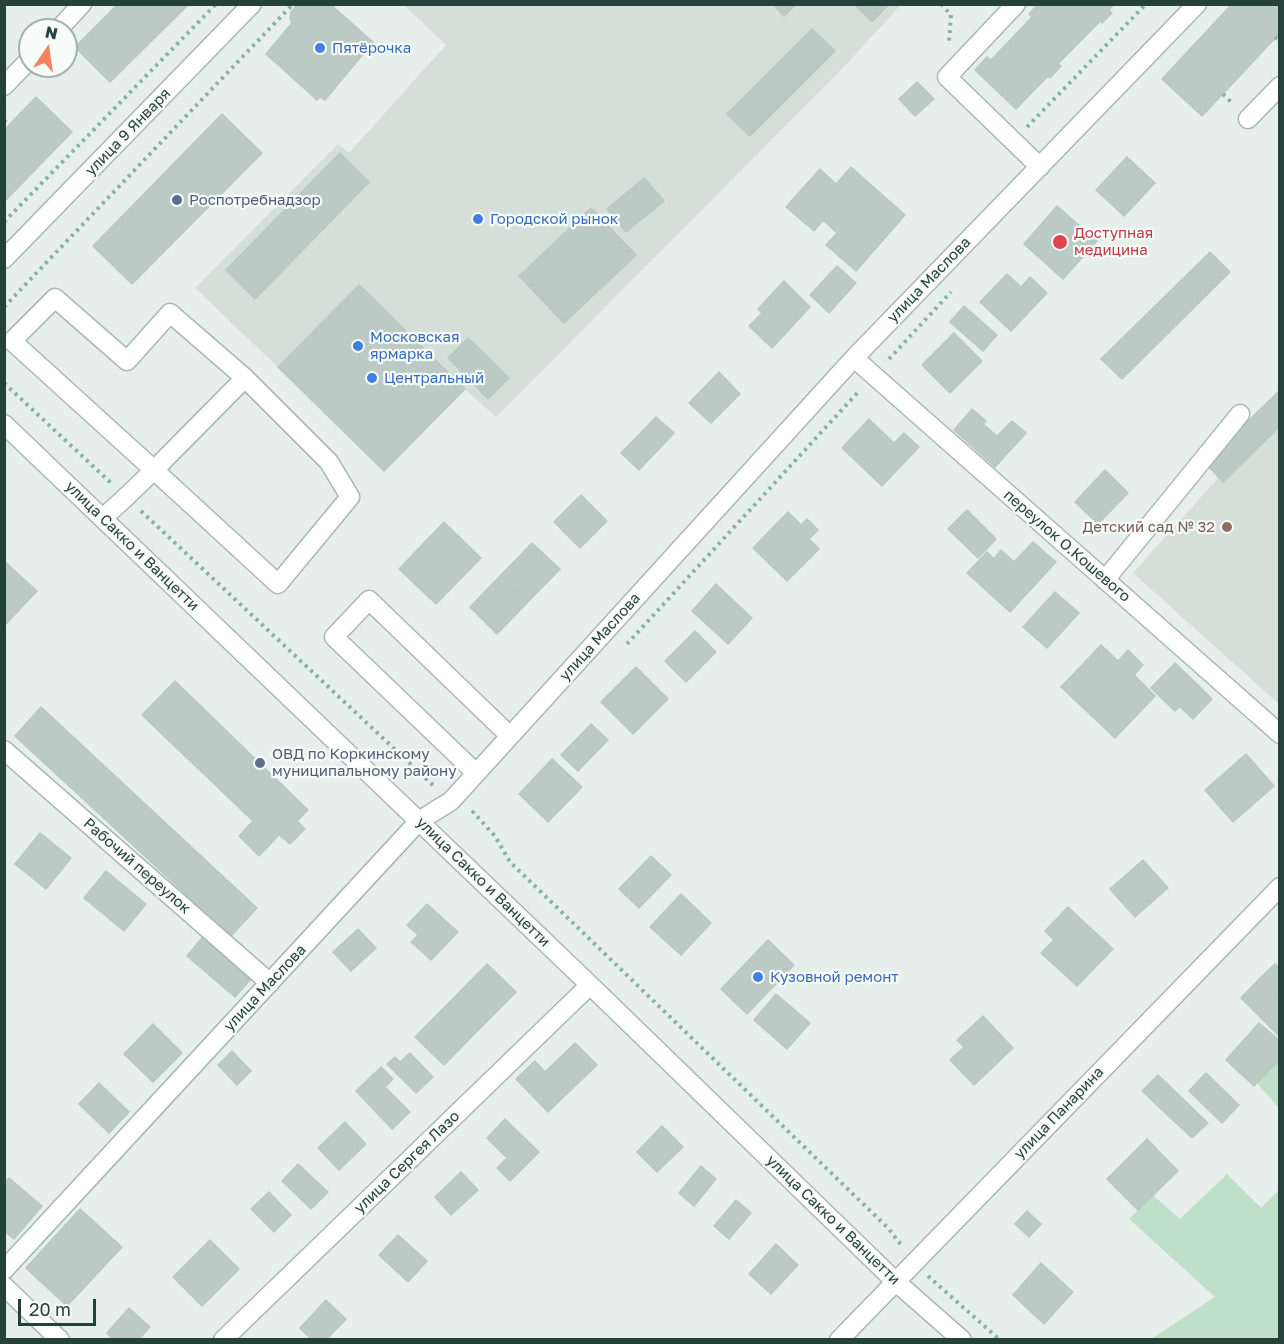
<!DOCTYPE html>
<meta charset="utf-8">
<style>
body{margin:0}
#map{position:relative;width:1284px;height:1344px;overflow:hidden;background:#e6efeb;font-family:"Golos Text",sans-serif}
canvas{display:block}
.frame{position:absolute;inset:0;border:6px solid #24423a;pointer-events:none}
.north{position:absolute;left:18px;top:18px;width:60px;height:60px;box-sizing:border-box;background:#f7fbf9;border:2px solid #a3b1ad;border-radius:50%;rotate:13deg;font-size:16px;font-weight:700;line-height:24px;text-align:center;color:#24423a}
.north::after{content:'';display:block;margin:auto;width:21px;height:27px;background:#f4845f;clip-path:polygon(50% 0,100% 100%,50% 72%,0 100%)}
.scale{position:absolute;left:18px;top:1299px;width:78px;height:27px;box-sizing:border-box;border:3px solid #24423a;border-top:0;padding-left:8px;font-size:18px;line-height:21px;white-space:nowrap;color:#24423a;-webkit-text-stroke:4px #f7fbf9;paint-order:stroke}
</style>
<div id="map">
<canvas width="1284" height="1344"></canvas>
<div class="frame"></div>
<div class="north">N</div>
<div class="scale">20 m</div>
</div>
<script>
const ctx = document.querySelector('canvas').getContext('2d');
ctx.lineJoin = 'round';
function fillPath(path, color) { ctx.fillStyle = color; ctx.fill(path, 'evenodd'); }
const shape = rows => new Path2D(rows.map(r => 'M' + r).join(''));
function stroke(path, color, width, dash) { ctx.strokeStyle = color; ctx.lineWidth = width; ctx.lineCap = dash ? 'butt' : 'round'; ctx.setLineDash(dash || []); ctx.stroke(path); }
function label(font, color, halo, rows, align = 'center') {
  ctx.font = font + ' "Golos Text",sans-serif'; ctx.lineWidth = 4.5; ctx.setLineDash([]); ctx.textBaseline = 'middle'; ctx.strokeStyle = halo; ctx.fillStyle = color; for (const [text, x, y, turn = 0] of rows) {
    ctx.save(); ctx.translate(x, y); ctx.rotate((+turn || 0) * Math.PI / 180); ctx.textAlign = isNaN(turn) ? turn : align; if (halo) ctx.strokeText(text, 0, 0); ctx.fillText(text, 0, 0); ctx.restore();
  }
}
const built = shape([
 [896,4,899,7,842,69,496,417,465,389,359,286,278,367,195,288,338,144,349,153,446,45,404,5],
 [1279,426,1279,704,1133,573,1218,478,1223,482]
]);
const green = shape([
 [1279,1059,1279,1108,1257,1083],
 [1227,1174,1261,1208,1279,1190,1279,1339,1151,1339,1215,1297,1129,1219,1153,1195,1180,1219]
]);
const building = shape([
 [118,4,189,4,110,82,75,47,118,4],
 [309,4,330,4,373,42,325,100,320,97,317,100,266,54,292,23,290,18,291,12,296,6,307,7,309,4],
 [773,4,796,4,784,16,773,4],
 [854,4,889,4,872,22,854,4],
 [1038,4,1114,4,1109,10,1112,13,1102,23,1100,21,1058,64,1061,66,1050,78,1048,76,1016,109,975,70,987,57,991,60,1032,17,1029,14,1038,4],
 [1232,4,1280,4,1280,33,1202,116,1162,79,1232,4],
 [812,29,835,51,750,136,727,114,812,29],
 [917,82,934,99,915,116,899,99,917,82],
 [36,97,72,132,4,202,4,130,36,97],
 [222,114,262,153,132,284,93,246,222,114],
 [340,153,369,182,255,299,226,270,340,153],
 [1127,157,1155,183,1124,216,1096,190,1127,157],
 [851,167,905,215,856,271,826,245,837,233,823,220,814,231,786,207,820,169,836,184,851,167],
 [644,178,664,201,626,232,607,209,644,178],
 [1057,206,1097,241,1063,279,1024,244,1057,206],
 [591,208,636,255,564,323,519,276,591,208],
 [1210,252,1230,272,1122,379,1101,359,1210,252],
 [837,266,856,283,829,313,810,295,837,266],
 [1007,274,1021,287,1030,277,1047,293,1011,331,980,302,1007,274],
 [784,281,810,307,772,348,749,326,762,313,758,309,784,281],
 [359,285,465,389,384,471,278,367,359,285],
 [964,306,997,335,983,351,950,322,964,306],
 [954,333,982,361,950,393,922,365,954,333],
 [468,338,509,378,488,399,448,358,468,338],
 [719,372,740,394,711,423,689,403,719,372],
 [1280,390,1280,426,1223,482,1205,463,1280,390],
 [972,409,986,421,983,424,997,436,1012,421,1026,433,995,467,954,430,972,409],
 [656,417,674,433,639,470,621,453,656,417],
 [869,419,894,443,904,433,919,447,882,486,842,448,869,419],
 [1105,470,1128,493,1098,524,1075,502,1105,470],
 [581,495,607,521,580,548,554,522,581,495],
 [967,510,996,539,978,558,948,529,967,510],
 [788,512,801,525,807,519,818,530,809,539,819,549,787,581,753,548,788,512],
 [444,522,481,558,436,604,399,569,444,522],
 [1033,542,1056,562,1010,612,967,573,987,552,994,559,1001,550,1014,562,1033,542],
 [532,543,560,569,528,602,500,576,532,543],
 [4,561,37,591,4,626,4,561],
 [500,576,528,602,497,634,470,607,500,576],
 [716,584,752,618,728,644,692,611,716,584],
 [1055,592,1079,613,1047,648,1023,627,1055,592],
 [695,631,716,652,686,682,665,661,695,631],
 [1101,645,1118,661,1128,650,1143,665,1134,675,1155,696,1115,738,1061,687,1101,645],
 [1175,663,1199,686,1175,711,1151,688,1175,663],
 [636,667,668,699,633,734,601,702,636,667],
 [175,681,308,810,297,821,305,829,290,844,279,835,259,856,239,836,253,821,142,715,175,681],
 [1199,686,1212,699,1193,719,1179,706,1199,686],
 [41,707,257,908,231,936,15,736,41,707],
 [591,724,608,740,578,771,561,755,591,724],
 [1246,754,1274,786,1233,822,1205,790,1246,754],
 [552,759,582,787,548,822,519,794,552,759],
 [40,833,71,858,46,889,15,864,40,833],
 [651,856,671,875,639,908,619,889,651,856],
 [1143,860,1168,888,1135,917,1110,889,1143,860],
 [106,871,146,904,124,931,84,898,106,871],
 [681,894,711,923,681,955,650,927,681,894],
 [427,904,458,932,431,960,411,942,418,935,407,925,427,904],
 [1068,907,1113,949,1077,986,1041,953,1054,940,1045,931,1068,907],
 [358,929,376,948,351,971,333,952,358,929],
 [202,938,251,979,235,997,187,956,202,938],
 [768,940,794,965,747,1014,721,989,768,940],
 [487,964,516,992,444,1065,415,1037,487,964],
 [1275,964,1280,969,1280,999,1260,978,1275,964],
 [1260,978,1280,999,1280,1037,1241,998,1260,978],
 [776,994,810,1023,787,1049,754,1020,776,994],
 [983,1016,1013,1048,974,1085,950,1060,964,1047,957,1040,983,1016],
 [1259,1023,1280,1041,1280,1059,1254,1086,1226,1060,1259,1023],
 [153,1024,182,1053,153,1082,124,1054,153,1024],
 [575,1043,597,1065,548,1112,516,1079,535,1061,545,1072,575,1043],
 [232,1051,251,1071,237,1085,218,1065,232,1051],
 [410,1053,433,1077,416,1093,387,1064,395,1057,400,1062,410,1053],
 [381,1067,393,1079,385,1087,410,1112,392,1129,356,1091,381,1067],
 [1206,1073,1239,1105,1222,1123,1189,1091,1206,1073],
 [1158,1075,1208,1123,1192,1138,1142,1091,1158,1075],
 [99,1083,129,1112,109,1133,79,1104,99,1083],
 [505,1119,539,1152,510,1181,497,1168,507,1158,487,1138,505,1119],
 [345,1122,366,1144,339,1170,318,1148,345,1122],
 [662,1126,683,1147,657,1172,637,1152,662,1126],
 [1147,1139,1178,1171,1138,1210,1107,1179,1147,1139],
 [298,1164,328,1192,311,1209,282,1181,298,1164],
 [701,1166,716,1179,694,1206,679,1193,701,1166],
 [461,1172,478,1190,451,1215,435,1197,461,1172],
 [9,1178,42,1206,14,1239,4,1231,4,1183,9,1178],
 [269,1192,291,1215,274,1232,251,1209,269,1192],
 [736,1200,751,1213,729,1239,714,1226,736,1200],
 [80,1209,122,1247,67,1306,26,1268,80,1209],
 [1027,1211,1041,1224,1029,1237,1015,1224,1027,1211],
 [398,1235,427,1261,408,1282,379,1255,398,1235],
 [210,1240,239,1269,202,1306,173,1277,210,1240],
 [776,1244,798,1265,771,1294,749,1274,776,1244],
 [1041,1263,1073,1292,1044,1324,1013,1295,1041,1263],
 [326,1300,346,1319,326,1340,312,1340,300,1328,326,1300],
 [129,1308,150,1327,138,1340,114,1340,107,1333,129,1308]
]);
const path = shape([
 [941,4,951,15,949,41],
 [1275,37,1280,41],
 [1223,94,1233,104],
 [4,120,9,125],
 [1027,127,1146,4],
 [4,222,216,4],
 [4,307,293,4],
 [889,359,951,292],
 [4,383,111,483],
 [141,511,435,787],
 [627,644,859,391],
 [474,811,473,812,495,836,510,862,888,1228,902,1246],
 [928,1276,1000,1340]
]);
const minor = shape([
 [1016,4,947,77,1040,167],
 [58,30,82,4],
 [4,86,30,59],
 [1248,119,1280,86],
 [4,259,252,4],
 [854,358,1280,734],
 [4,424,590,985,895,1281,962,1340],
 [103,518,126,497,154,470,245,378,170,313,127,361,55,298,12,341,154,470,278,584,350,497,329,462,245,378],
 [1105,580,1240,414],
 [4,750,270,983],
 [476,773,334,637,369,600,510,736],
 [4,1270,419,821,451,801,854,358,1197,4],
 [4,1286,60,1340],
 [223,1340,590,985],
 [839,1340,1280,887]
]);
const markers = [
 [320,48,6,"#3f7fe0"],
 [177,200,6,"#5c6f8a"],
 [478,219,6,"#3f7fe0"],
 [1060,242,8,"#e0444e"],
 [358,346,6,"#3f7fe0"],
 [372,378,6,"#3f7fe0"],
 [1227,527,6,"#8d6e63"],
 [260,763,6,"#5c6f8a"],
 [758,977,6,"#3f7fe0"]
];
const shopNames = [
 ["Пятёрочка",332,48],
 ["Городской рынок",490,219],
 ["Московская",370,337],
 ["ярмарка",370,354],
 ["Центральный",384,378],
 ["Кузовной ремонт",770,977]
];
const streetNames = [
 ["улица 9 Января",128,132,-46],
 ["улица Маслова",929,280,-46],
 ["улица Сакко и Ванцетти",132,546,44],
 ["переулок О.Кошевого",1067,546,41],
 ["улица Маслова",600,637,-48],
 ["Рабочий переулок",137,866,41],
 ["улица Сакко и Ванцетти",483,882,44],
 ["улица Маслова",265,988,-47],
 ["улица Панарина",1059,1113,-46],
 ["улица Сергея Лазо",407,1162,-44],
 ["улица Сакко и Ванцетти",833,1220,44]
];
const serviceNames = [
 ["Роспотребнадзор",189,200],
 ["ОВД по Коркинскому",272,754],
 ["муниципальному району",272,771]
];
const healthNames = [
 ["Доступная",1074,233],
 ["медицина",1074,250]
];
const educationNames = [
 ["Детский сад № 32",1215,527]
];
fillPath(built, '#d4dfda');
fillPath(green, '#bfe0c8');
fillPath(building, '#bbcac4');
stroke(building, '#b8c9c2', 1.5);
stroke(minor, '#a8b8b2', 21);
stroke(path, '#86b3a5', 4, [3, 4.5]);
stroke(minor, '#fff', 18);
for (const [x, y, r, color] of markers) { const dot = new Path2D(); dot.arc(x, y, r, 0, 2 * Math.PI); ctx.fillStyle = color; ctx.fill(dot); stroke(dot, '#f7fbf9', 2); }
label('15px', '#366cbe', '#f7fbf9', shopNames, 'left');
label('15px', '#24423a', '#f7fbf9', streetNames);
label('15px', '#4e5e75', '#f7fbf9', serviceNames, 'left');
label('15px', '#be3a42', '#f7fbf9', healthNames, 'left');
label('15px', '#785e54', '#f7fbf9', educationNames, 'right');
</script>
